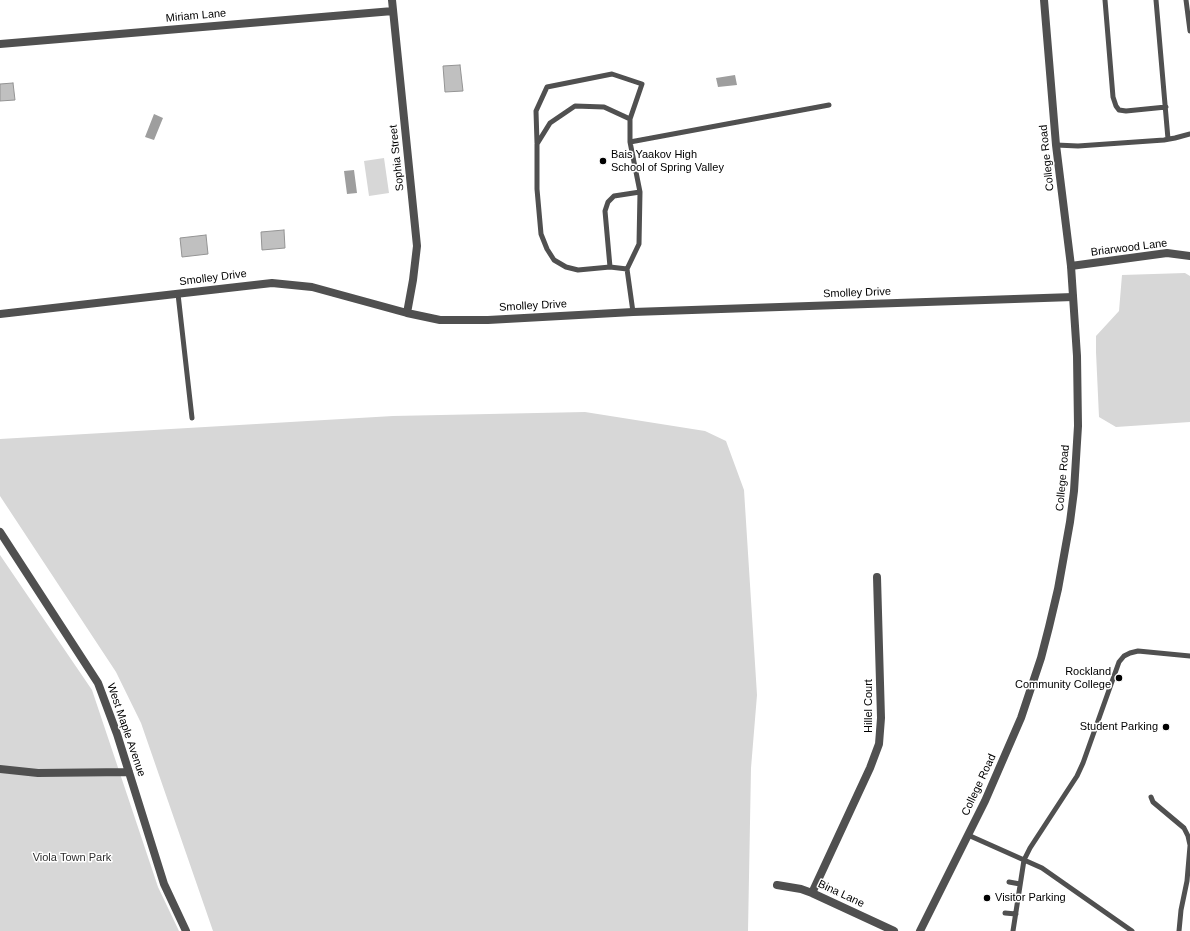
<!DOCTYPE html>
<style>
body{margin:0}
canvas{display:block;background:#fff}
</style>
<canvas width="1190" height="931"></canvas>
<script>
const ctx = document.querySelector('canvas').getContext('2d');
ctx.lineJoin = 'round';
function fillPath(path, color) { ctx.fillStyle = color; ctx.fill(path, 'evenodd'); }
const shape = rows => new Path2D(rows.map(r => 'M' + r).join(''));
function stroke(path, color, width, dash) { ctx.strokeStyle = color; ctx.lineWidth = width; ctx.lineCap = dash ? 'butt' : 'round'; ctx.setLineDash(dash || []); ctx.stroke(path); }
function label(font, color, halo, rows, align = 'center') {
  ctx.font = font + ' Arial,sans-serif'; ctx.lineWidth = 3; ctx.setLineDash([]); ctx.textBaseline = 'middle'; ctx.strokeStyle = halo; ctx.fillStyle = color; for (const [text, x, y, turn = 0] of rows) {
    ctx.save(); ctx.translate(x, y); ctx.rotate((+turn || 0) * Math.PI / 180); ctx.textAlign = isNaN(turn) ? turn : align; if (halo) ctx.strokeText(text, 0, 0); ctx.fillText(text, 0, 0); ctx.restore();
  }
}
const green = shape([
 [384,158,389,193,369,196,364,161],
 [1185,273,1190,276,1190,422,1116,427,1099,417,1096,352,1096,336,1119,311,1122,275],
 [585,412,705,431,726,441,744,490,757,695,751,768,748,931,213,931,141,723,116,672,0,496,0,439,393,416],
 [0,555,92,690,158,887,179,931,0,931]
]);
const water = shape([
 [735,75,737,85,718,87,716,78],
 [154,114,163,118,154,140,145,137],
 [354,170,357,193,347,194,344,171]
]);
const building = shape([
 [460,65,463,91,445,92,443,66,460,65],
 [13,83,15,100,0,101,0,84,13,83],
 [284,230,285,248,262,250,261,232,284,230],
 [206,235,208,254,182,257,180,238,206,235]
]);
const service = shape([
 [1105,0,1113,97,1116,106,1119,110,1126,111,1166,107],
 [1156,0,1168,139],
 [1186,0,1190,31],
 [630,142,829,105],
 [537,143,536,111,547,87,612,74,642,84,630,119],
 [1056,145,1078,146,1164,140,1175,138,1190,134],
 [610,267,605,211,608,202,614,196,640,192],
 [627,269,610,267,578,270,566,267,554,260,547,249,541,234,537,189,537,144,550,123,575,106,604,107,630,119,630,142,640,192,639,244,627,269,633,312],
 [178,294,192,418],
 [1151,797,1153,802,1184,828,1188,836,1190,845],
 [968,835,1042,868,1132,931],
 [1009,882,1020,884],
 [1005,913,1016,914],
 [1013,931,1024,860,1030,848,1077,776,1083,763,1119,662,1124,656,1130,653,1138,651,1190,656],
 [1179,931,1181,910,1187,881,1190,846]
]);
const minor = shape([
 [392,0,417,246,413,280,407,313],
 [0,44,393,11],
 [1071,266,1167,253,1190,256],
 [0,314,272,283,312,287,407,313,440,320,488,320,633,312,1073,297],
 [0,532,98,683,117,734,164,884,186,931],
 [0,769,38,773,129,772],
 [777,885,801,889,812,893,894,931],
 [812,893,870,768,879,744,881,718,877,577]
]);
const tertiary = shape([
 [920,931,985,801,1021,718,1041,658,1049,627,1058,589,1070,522,1074,491,1078,426,1077,356,1071,266,1056,145,1044,0]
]);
const markers = [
 [603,161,4,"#000"],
 [1119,678,4,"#000"],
 [1166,727,4,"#000"],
 [987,898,4,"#000"]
];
const streetNames = [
 ["Miriam Lane",196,16,-5],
 ["Sophia Street",397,158,-96],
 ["College Road",1047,158,-96],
 ["Briarwood Lane",1129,248,-7],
 ["Smolley Drive",213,278,-7],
 ["Smolley Drive",857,293,-2],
 ["Smolley Drive",533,306,-3],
 ["College Road",1063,478,-85],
 ["Hillel Court",869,706,-90],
 ["West Maple Avenue",126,730,71],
 ["College Road",979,785,-65],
 ["Bina Lane",841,894,25]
];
const poiNames = [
 ["Bais Yaakov High",611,155],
 ["School of Spring Valley",611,168],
 ["Rockland",1111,672,"right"],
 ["Community College",1111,685,"right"],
 ["Student Parking",1158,727,"right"],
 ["Visitor Parking",995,898]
];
const parkNames = [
 ["Viola Town Park",72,858]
];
fillPath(green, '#d7d7d7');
fillPath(water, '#9e9e9e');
fillPath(building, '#c0c0c0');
stroke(building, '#949494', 1);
stroke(service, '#505050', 5);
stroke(minor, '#505050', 8);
stroke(tertiary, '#505050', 8);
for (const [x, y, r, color] of markers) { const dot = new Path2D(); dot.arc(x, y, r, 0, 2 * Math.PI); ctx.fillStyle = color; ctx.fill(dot); stroke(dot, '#fff', 1.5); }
label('11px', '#000', '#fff', streetNames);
label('11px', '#000', '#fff', poiNames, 'left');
label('11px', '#2e2e2e', '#fff', parkNames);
</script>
